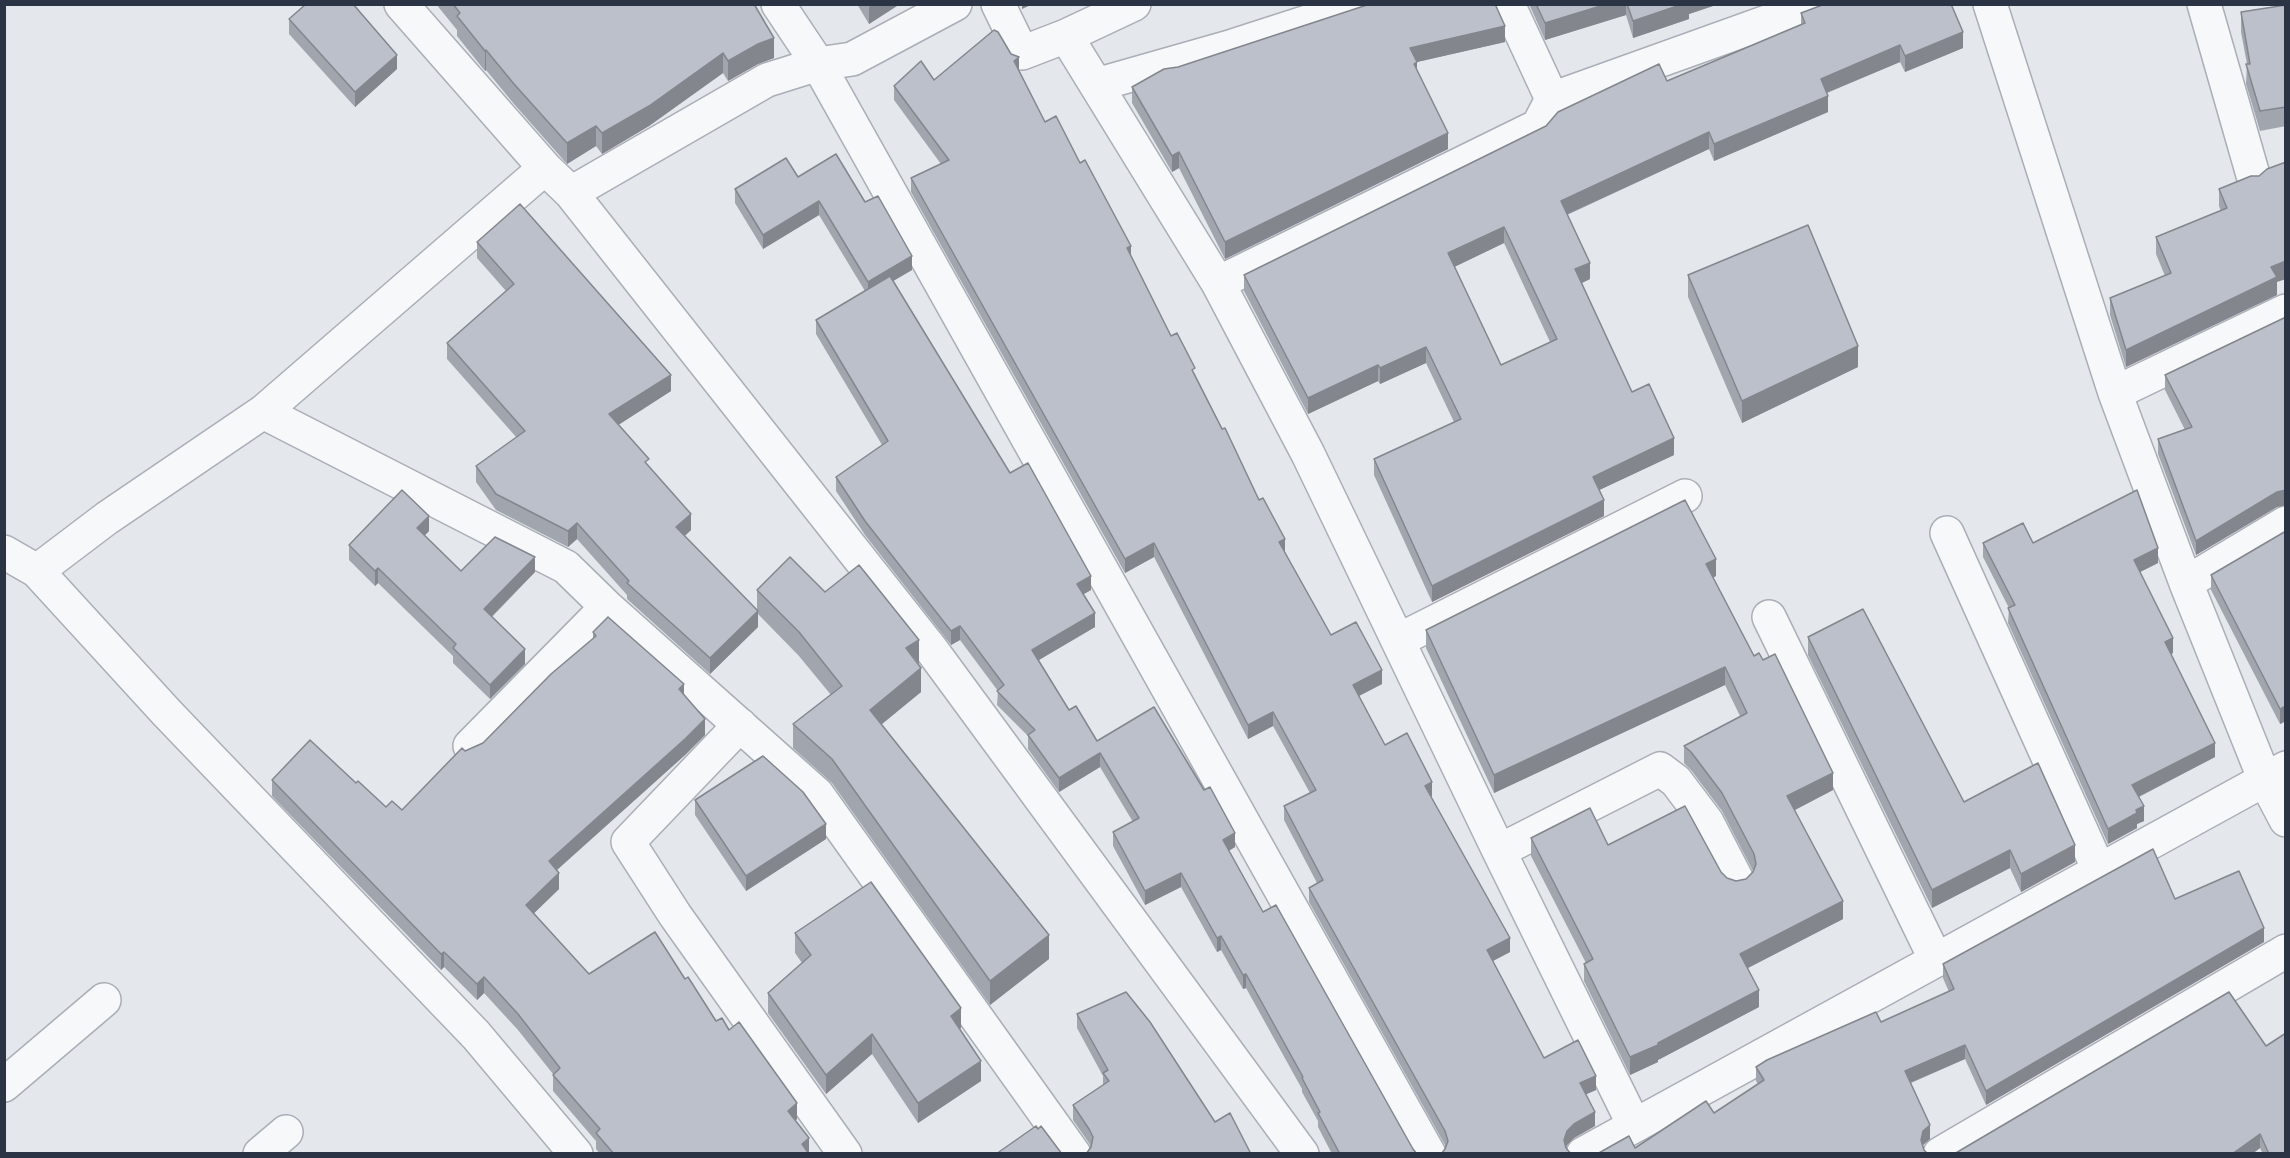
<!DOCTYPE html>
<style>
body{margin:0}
#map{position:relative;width:2290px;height:1158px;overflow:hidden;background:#e4e7ec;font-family:"Space Grotesk",sans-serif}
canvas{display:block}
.frame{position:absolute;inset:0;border:6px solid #2b3445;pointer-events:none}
</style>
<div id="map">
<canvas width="2290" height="1158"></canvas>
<div class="frame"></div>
</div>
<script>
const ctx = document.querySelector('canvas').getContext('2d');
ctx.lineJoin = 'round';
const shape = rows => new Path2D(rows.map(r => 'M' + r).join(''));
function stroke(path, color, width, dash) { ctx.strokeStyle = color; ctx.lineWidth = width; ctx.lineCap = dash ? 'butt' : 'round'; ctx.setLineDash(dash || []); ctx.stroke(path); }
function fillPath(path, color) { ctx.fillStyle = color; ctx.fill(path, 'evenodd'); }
const minor = shape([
 [401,4,545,168,571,193,931,649,1302,1154],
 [778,4,818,64,1429,1154],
 [998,4,1022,53,1066,36,1134,4],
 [1508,4,1552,99],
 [1990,4,2115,393,2186,583,2265,780,2286,820],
 [2204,4,2253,175],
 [1066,36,1218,283,1308,454,1499,851,1634,1125],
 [1096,85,1233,46,1363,4],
 [571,193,767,80,818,64,852,59,955,4],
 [1218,283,1538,126,1552,99,1817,4],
 [2115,393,2286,311],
 [263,412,566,567,607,607,817,794,1074,1154],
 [1947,533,2099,870],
 [4,552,37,571,107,518,263,412,545,168],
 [37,571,167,713,476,1035,576,1154],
 [2186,583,2286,523],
 [1769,617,1936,960],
 [1399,640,1685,496],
 [740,725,628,842,675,915,845,1154],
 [470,746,607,607],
 [1499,851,1660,769,1676,781,1707,822,1737,880],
 [4,1085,104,1000],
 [260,1154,286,1132],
 [1583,1154,2286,768],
 [1940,1154,2286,951]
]);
const wall = shape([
 [436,4,754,4,774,58,758,64,728,81,723,73,649,126,602,154,596,146,567,164,514,104,486,70,485,71,457,36,457,30],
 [857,4,900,4,869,24],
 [1529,4,1719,4,1689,14,1689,19,1633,38,1626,15,1545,40],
 [2286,5,2286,126,2260,131,2246,84,2247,64,2241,32,2241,12],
 [1369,6,1505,42,1417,62,1417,71,1448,149,1225,259,1179,168,1172,172,1132,103,1132,87,1178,67],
 [1801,13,1963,48,1905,72,1900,62,1827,93,1828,112,1714,161,1709,149,1567,215,1590,279,1582,283,1632,392,1674,455,1599,490,1604,516,1432,602,1374,475,1374,459,1454,422,1426,363,1380,384,1378,381,1308,414,1244,291,1244,275,1667,81,1801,24],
 [1504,243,1550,342,1501,365,1454,267],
 [289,19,397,69,355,107,289,34],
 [1019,70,1045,122,1080,163,1131,255,1171,336,1195,374,1285,552,1331,635,1382,684,1359,696,1385,745,1432,796,1431,797,1510,952,1493,961,1544,1058,1596,1090,1586,1094,1595,1126,1574,1138,1567,1145,1445,1149,1445,1145,1309,902,1309,888,1317,883,1284,820,1284,806,1310,793,1273,726,1248,739,1154,557,1125,573,911,192,911,178,941,164,894,100,894,86,934,80],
 [798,177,865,202,912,270,893,280,1010,473,1091,590,1083,594,1095,627,1039,660,1069,710,1097,741,1235,847,1229,851,1263,912,1413,1149,1417,1154,1332,1154,1318,1127,1318,1121,1302,1092,1302,1089,1246,988,1243,989,1221,950,1217,952,1181,887,1145,905,1113,846,1113,832,1133,822,1100,767,1059,792,1028,749,1028,736,997,705,998,691,960,640,951,645,865,535,836,491,836,477,882,445,816,334,816,320,865,291,819,215,763,249,735,203,735,189],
 [2219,189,2277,282,2277,295,2126,367,2110,315,2110,298,2165,276,2156,254,2156,237,2221,211,2219,206],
 [477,242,671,391,618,425,649,467,691,530,685,536,757,610,757,590,825,592,919,664,921,692,881,724,1049,959,990,1005,832,783,793,748,793,724,831,695,799,656,758,614,758,627,710,674,627,599,627,595,577,539,568,547,496,510,476,482,476,466,517,438,447,359,447,343,506,291,477,258],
 [1688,275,1858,367,1742,423,1688,297],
 [2286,317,2286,505,2277,507,2196,555,2158,454,2158,439,2185,430,2165,390,2165,375],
 [429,531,424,536,461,571,535,572,492,617,525,664,490,699,453,663,453,656,378,583,375,586,349,560,349,545],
 [2286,531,2286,721,2280,724,2211,590,2211,575],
 [1983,543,2033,543,2158,563,2140,572,2173,653,2171,654,2215,757,2139,797,2144,821,2137,824,2137,828,2108,844,2008,623,2009,608,1983,557],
 [1716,576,1713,578,1754,656,1833,790,1795,810,1843,919,1748,968,1759,1007,1658,1060,1658,1062,1630,1075,1584,981,1584,964,1586,963,1531,856,1531,838,1608,845,1721,872,1727,878,1736,881,1746,879,1753,871,1722,811,1691,770,1684,763,1684,746,1740,716,1725,685,1494,793,1426,648,1426,630],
 [593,632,684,694,705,735,685,755,557,870,559,889,534,913,589,974,685,979,716,1021,729,1030,797,1119,795,1121,809,1154,600,1154,596,1149,596,1141,553,1091,553,1074,518,1030,484,993,477,1000,444,967,441,970,272,796,272,780,356,783,386,807,402,810,465,751,483,743,593,639],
 [1808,637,1964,802,2075,862,2021,892,2010,868,1932,908,1808,655],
 [695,800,826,839,746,891,695,815],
 [2175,899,2264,942,1986,1105,1965,1059,1911,1083,1930,1139,1923,1145,1924,1150,1635,1148,1714,1113,1758,1084,1756,1081,1756,1067,1881,1022,1949,992,1943,978,1943,964],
 [795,933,961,1028,959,1029,981,1081,918,1123,872,1054,826,1094,768,1013,768,993,802,963,795,953],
 [2229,992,2286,1154,2263,1154,2260,1148,2252,1154,1954,1154],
 [1077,1014,1215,1122,1091,1147,1089,1143,1073,1120,1073,1105,1103,1085,1103,1076,1077,1028]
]);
const shadedWall = shape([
 [873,4,900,4,869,24,869,7],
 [1022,4,1033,4,1022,9],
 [1607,4,1626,4,1626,15,1545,40,1545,23],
 [1683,4,1719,4,1689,14,1689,19,1633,38,1633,21],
 [1505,26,1505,42,1417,62,1417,78,1410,48],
 [1963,32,1963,48,1905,72,1905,56],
 [774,38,774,58,758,64,728,81,728,61,758,44],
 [1900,45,1900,62,1821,95,1821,79],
 [486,50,486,70,485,71,485,51],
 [723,53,723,73,649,126,602,154,602,133],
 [397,55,397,69,355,107,355,92],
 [1019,57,1019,71,1014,61],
 [1828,96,1828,112,1714,161,1714,144],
 [596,126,596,146,567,164,567,143],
 [1709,132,1709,149,1561,217,1561,201],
 [1448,133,1448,149,1225,259,1225,242],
 [1179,152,1179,168,1172,172,1172,156],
 [819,201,819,215,763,249,763,235],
 [1504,227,1504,243,1448,270,1448,253],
 [1131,246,1131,260,1127,248],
 [912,256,912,270,868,296,868,282],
 [2286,261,2286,279,2277,282,2277,295,2126,367,2126,350,2271,267],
 [1590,263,1590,279,1575,286,1575,269],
 [1858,346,1858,367,1742,423,1742,401],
 [1426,347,1426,363,1380,384,1380,368],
 [1378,365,1378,381,1308,414,1308,398],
 [671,375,671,391,609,431,609,414],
 [1674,438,1674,455,1593,493,1593,477],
 [2286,490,2286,505,2277,507,2196,555,2196,541,2277,492],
 [1604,500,1604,516,1432,602,1432,586],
 [691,514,691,530,676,543,676,527],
 [429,516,429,531,417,543,417,528],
 [577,523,577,539,568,547,568,531],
 [1285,539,1285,553,1279,542],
 [1154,543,1154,557,1125,573,1125,559],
 [2158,548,2158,563,2134,575,2134,560],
 [535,557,535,572,484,624,484,609],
 [1716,559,1716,576,1706,581,1706,564],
 [378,568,378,583,375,586,375,571],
 [1091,576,1091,590,1077,598,1077,584],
 [758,611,758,627,710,674,710,658],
 [1095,613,1095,627,1032,664,1032,650],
 [960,626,960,640,951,645,951,631],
 [2173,638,2173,653,2165,657,2165,642],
 [919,640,919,664,906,648],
 [525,649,525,664,490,699,490,685],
 [1725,667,1725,685,1494,793,1494,775],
 [921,668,921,692,870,734,870,710],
 [1382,670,1382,684,1353,699,1353,685],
 [684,684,684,700,679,689],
 [2286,706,2286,721,2280,724,2280,709],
 [1273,712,1273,726,1248,739,1248,725],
 [705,719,705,735,685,755,549,877,549,861],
 [2215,743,2215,757,2132,800,2132,785],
 [1100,753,1100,767,1059,792,1059,778],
 [1833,773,1833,790,1787,814,1787,796],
 [1432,782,1432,796,1425,800,1425,786],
 [2144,806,2144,821,2137,824,2137,828,2108,844,2108,829,2136,810],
 [826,824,826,839,746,891,746,876],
 [1235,833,1235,847,1223,854,1223,840],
 [2075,845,2075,862,2021,892,2021,874],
 [2010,850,2010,868,1932,908,1932,890],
 [559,873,559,889,526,921,526,905],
 [1181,873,1181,887,1145,905,1145,891],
 [1843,901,1843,919,1740,972,1740,954],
 [2264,928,2264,942,1986,1105,1986,1091],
 [1049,935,1049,959,990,1005,990,981],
 [1221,936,1221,950,1217,952,1217,938],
 [1510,938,1510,952,1487,964,1487,950],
 [444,952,444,967,441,970,441,954],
 [1246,974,1246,988,1243,989,1243,975],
 [484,977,484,993,477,1000,477,984],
 [1759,990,1759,1007,1658,1060,1658,1062,1630,1075,1630,1057],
 [961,1008,961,1028,951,1036,951,1016],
 [872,1034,872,1054,826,1094,826,1075],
 [1965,1045,1965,1059,1905,1085,1905,1071],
 [981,1061,981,1081,918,1123,918,1103],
 [1596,1076,1596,1090,1580,1097,1580,1083],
 [797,1103,797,1119,788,1127,788,1111],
 [1595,1112,1595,1126,1574,1138,1567,1145,1564,1154,1564,1140,1567,1131,1574,1124],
 [1930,1125,1930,1139,1923,1145,1921,1154,1921,1140,1923,1131],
 [2260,1134,2260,1148,2252,1154,2232,1154],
 [809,1138,809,1154,802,1144]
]);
const building = shape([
 [306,4,353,4,397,55,355,92,289,19,306,4],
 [453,4,754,4,774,38,758,44,728,61,723,53,649,106,602,133,596,126,567,143,514,84,486,50,485,51,457,16,460,13,453,4],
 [1370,4,1495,4,1505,26,1410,48,1417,62,1414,64,1448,133,1225,242,1179,152,1172,156,1132,87,1164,69,1178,67,1370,4],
 [1536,4,1607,4,1545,23,1536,4],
 [1627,4,1683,4,1633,21,1627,4],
 [1825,4,1951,4,1963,32,1905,56,1900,45,1821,79,1828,96,1714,144,1709,132,1561,201,1590,263,1575,269,1632,392,1649,384,1674,438,1593,477,1604,500,1432,586,1374,459,1461,419,1426,347,1380,368,1378,365,1308,398,1244,275,1546,126,1558,112,1659,64,1667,81,1805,23,1801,13,1825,4],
 [1504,227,1557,339,1501,365,1448,253,1504,227],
 [2286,5,2286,107,2260,111,2246,64,2250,64,2241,12,2286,5],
 [994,30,998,32,1011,54,1019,57,1014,61,1045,122,1056,116,1080,163,1085,160,1131,246,1127,248,1171,336,1177,333,1195,368,1192,370,1222,429,1225,428,1259,500,1263,498,1285,539,1279,542,1331,635,1356,622,1382,670,1353,685,1385,745,1407,733,1432,782,1425,786,1510,938,1487,950,1544,1058,1578,1040,1596,1076,1580,1083,1595,1112,1574,1124,1567,1131,1564,1140,1566,1148,1571,1154,1441,1154,1445,1149,1448,1141,1445,1131,1309,888,1323,880,1284,806,1316,790,1273,712,1248,725,1154,543,1125,559,911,178,949,160,894,86,921,61,934,80,994,30],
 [836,154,865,202,878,196,912,256,868,282,819,201,763,235,735,189,786,158,798,177,836,154],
 [2286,162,2286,261,2271,267,2277,277,2126,350,2110,298,2171,273,2156,237,2227,208,2219,189,2251,176,2259,176,2267,169,2286,162],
 [520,204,671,375,609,414,649,459,645,462,691,514,676,527,758,611,710,658,627,583,629,581,577,523,568,531,496,494,476,466,525,431,447,343,514,284,477,242,520,204],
 [1808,225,1858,346,1742,401,1688,275,1808,225],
 [890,276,1010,473,1028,463,1091,576,1077,584,1095,613,1032,650,1069,710,1076,706,1097,741,1154,707,1204,790,1210,787,1235,833,1223,840,1263,912,1276,905,1413,1149,1417,1154,1340,1154,1318,1113,1320,1112,1302,1078,1303,1077,1246,974,1243,975,1221,936,1217,938,1181,873,1145,891,1113,832,1139,818,1100,753,1059,778,1028,735,1035,730,997,691,1004,685,960,626,951,631,865,521,836,477,888,441,816,320,890,276],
 [2286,317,2286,490,2277,492,2196,541,2158,439,2192,427,2165,375,2286,317],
 [402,490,429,516,417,528,461,571,495,537,535,557,484,609,525,649,490,685,453,648,456,644,378,568,375,571,349,545,402,490],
 [2137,490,2158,548,2134,560,2173,638,2165,642,2215,743,2132,785,2144,806,2136,810,2137,813,2108,829,2008,608,2015,605,1983,543,2023,523,2033,543,2137,490],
 [1685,500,1716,559,1706,564,1754,656,1759,653,1763,660,1775,654,1833,773,1787,796,1843,901,1740,954,1759,990,1658,1043,1658,1045,1630,1057,1584,964,1593,959,1531,838,1590,808,1608,845,1685,806,1721,872,1727,878,1736,881,1746,879,1753,872,1756,864,1754,854,1722,793,1691,752,1684,746,1747,713,1725,667,1494,775,1426,630,1685,500],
 [2286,531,2286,706,2280,709,2211,575,2286,531],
 [790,557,825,592,859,565,919,640,906,648,921,668,870,710,1049,935,990,981,832,759,793,724,842,686,799,632,757,590,790,557],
 [1863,609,1964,802,2038,763,2075,845,2021,874,2010,850,1932,890,1808,637,1863,609],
 [608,617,684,684,679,689,705,719,685,739,549,861,559,873,526,905,589,974,655,932,685,979,688,977,716,1021,722,1018,729,1030,739,1022,797,1103,788,1111,809,1138,802,1144,809,1154,614,1154,596,1133,600,1129,553,1075,560,1068,518,1014,484,977,477,984,444,952,441,954,272,780,310,740,356,783,358,781,386,807,392,801,402,810,462,748,465,751,483,743,551,674,596,636,593,632,608,617],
 [763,756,803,792,826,824,746,876,695,800,763,756],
 [2153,849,2175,899,2239,871,2264,928,1986,1091,1965,1045,1905,1071,1930,1125,1923,1131,1921,1140,1924,1150,1928,1154,1597,1154,1629,1136,1635,1148,1706,1101,1714,1113,1764,1080,1756,1067,1767,1060,1876,1012,1881,1022,1954,989,1943,964,2153,849],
 [871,882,961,1008,951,1016,981,1061,918,1103,872,1034,826,1075,768,993,811,955,795,933,871,882],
 [1126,992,1150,1022,1215,1122,1230,1113,1251,1154,1086,1154,1091,1147,1093,1137,1089,1129,1073,1105,1109,1081,1103,1073,1108,1070,1077,1014,1126,992],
 [2229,992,2266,1046,2286,1033,2286,1154,2269,1154,2260,1134,2232,1154,1954,1154,2229,992],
 [1036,1126,1038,1129,1041,1126,1062,1154,996,1154,1036,1126]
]);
stroke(minor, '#a9aeb7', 36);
stroke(minor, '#f7f8fa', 33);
fillPath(wall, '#a1a5ae');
fillPath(shadedWall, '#83868d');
fillPath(building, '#bbc0ca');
stroke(building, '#83868d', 1.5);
</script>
